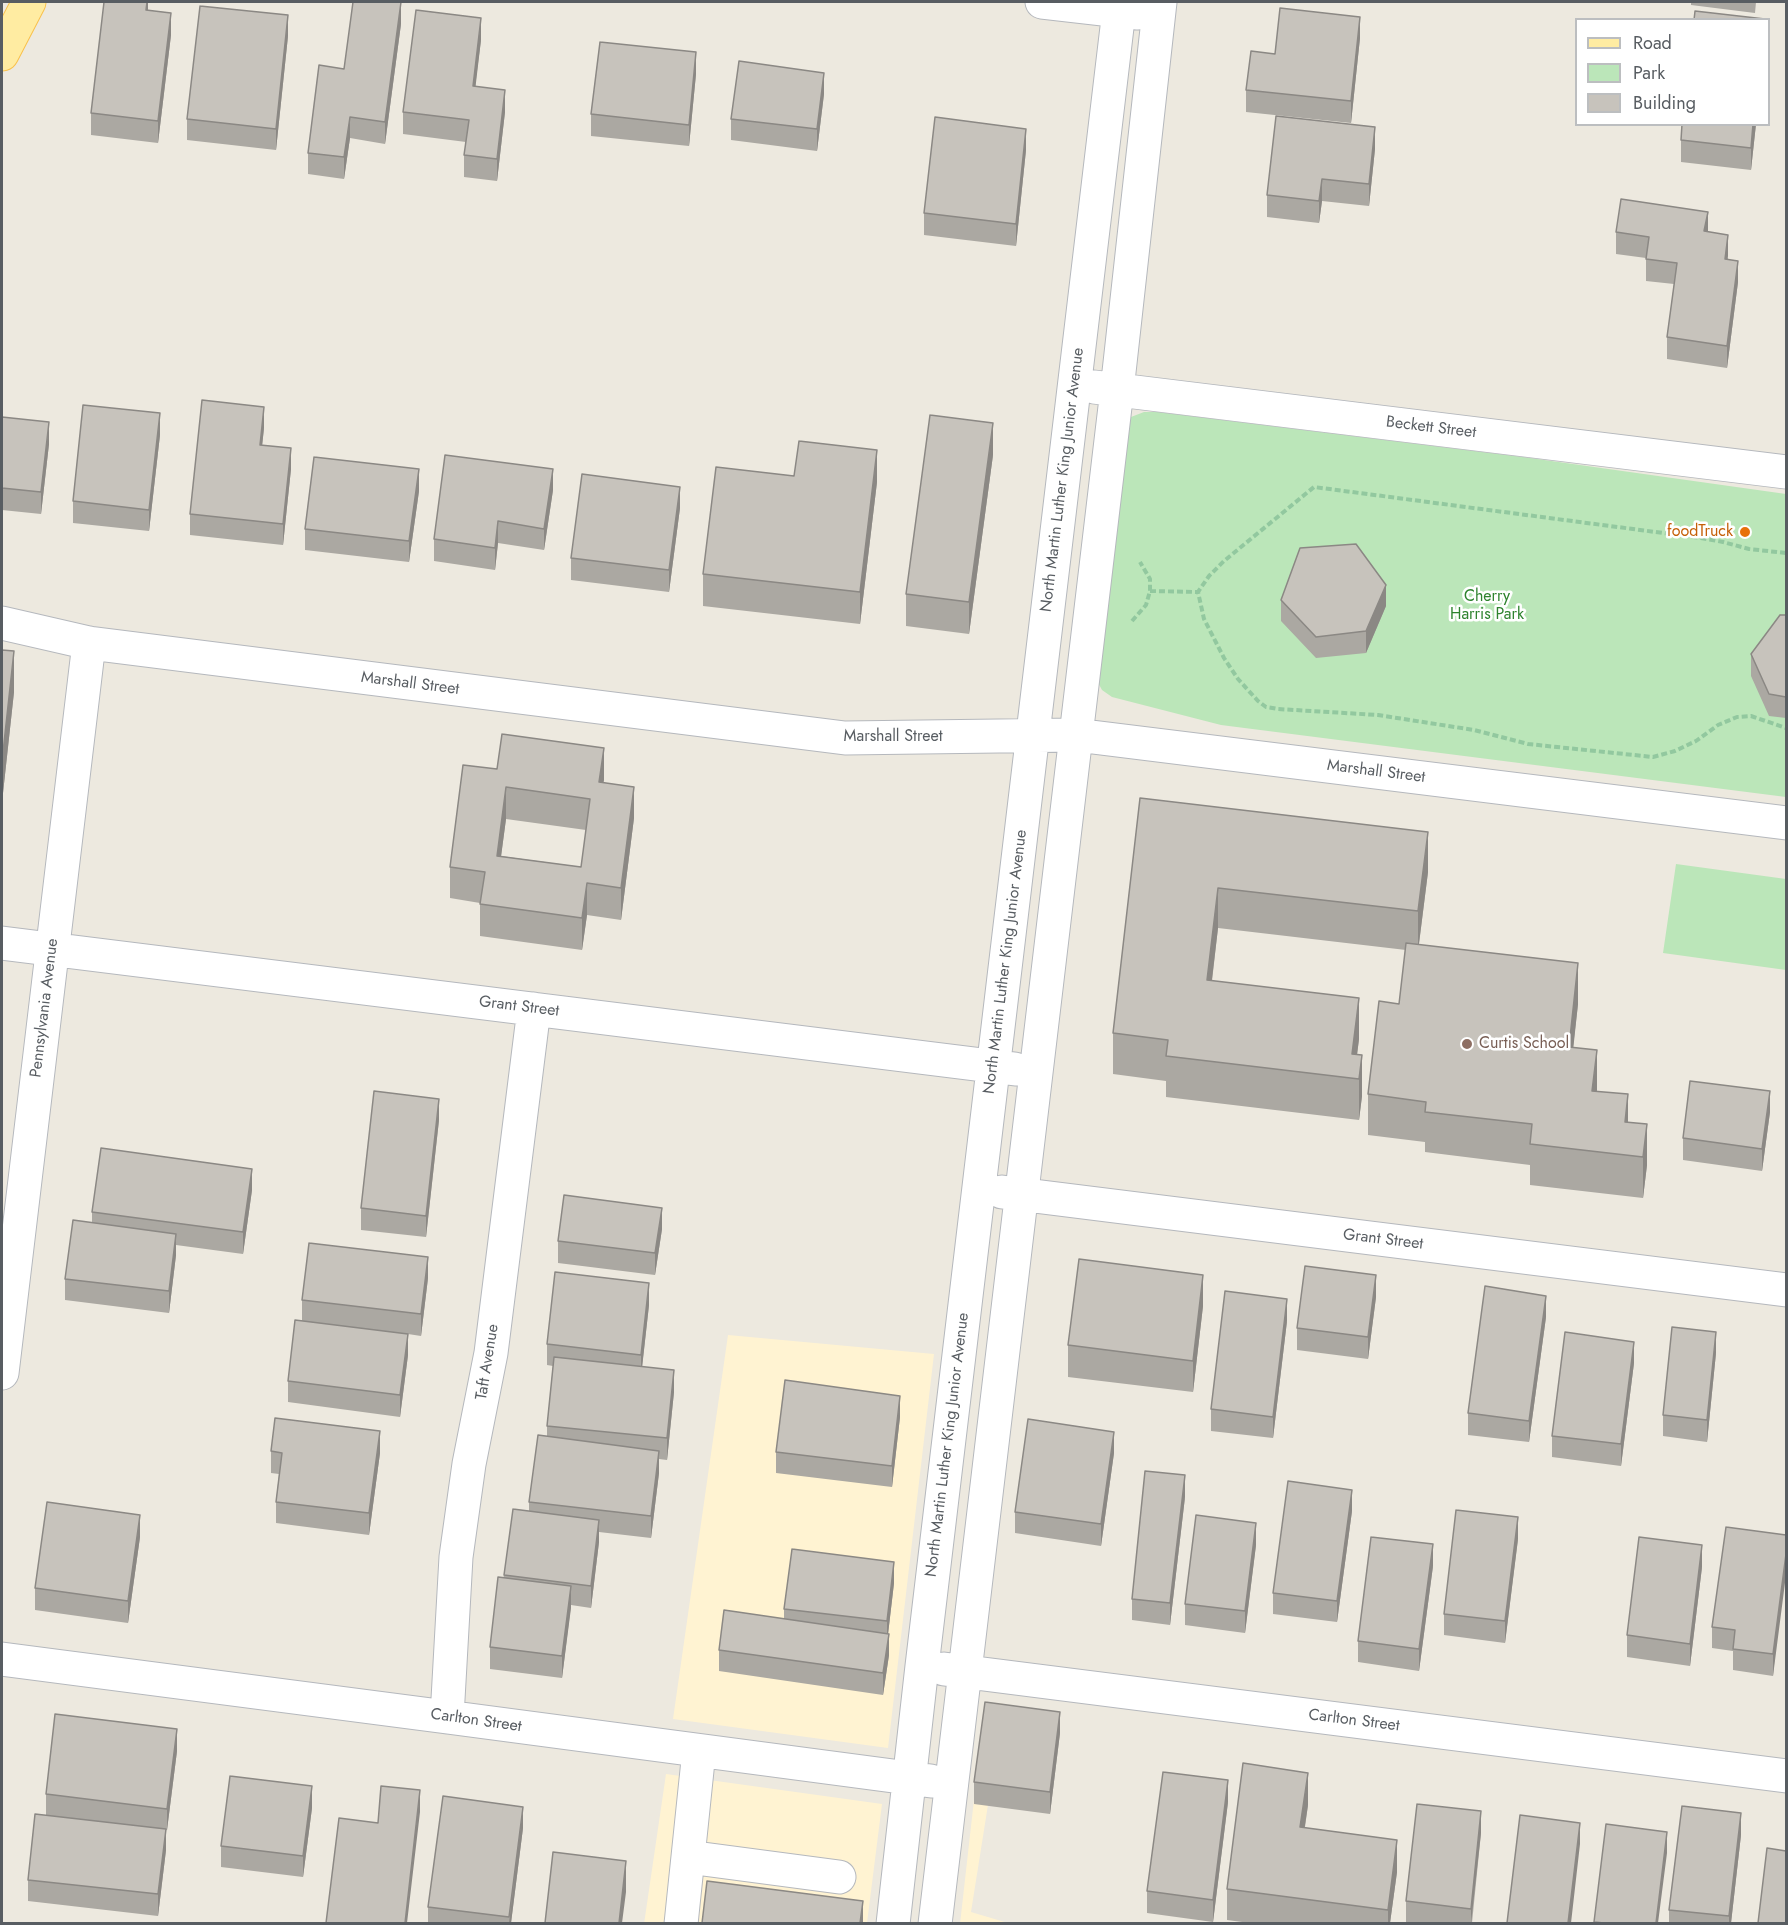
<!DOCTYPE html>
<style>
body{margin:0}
#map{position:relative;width:1788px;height:1925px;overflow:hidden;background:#ede9df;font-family:Jost,sans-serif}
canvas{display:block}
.frame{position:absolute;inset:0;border:3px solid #585d62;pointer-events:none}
.legend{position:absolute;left:1575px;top:18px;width:195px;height:108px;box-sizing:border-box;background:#fff;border:2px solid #bcbec0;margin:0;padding:8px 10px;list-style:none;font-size:18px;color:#585d62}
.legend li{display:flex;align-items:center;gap:12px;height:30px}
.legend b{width:30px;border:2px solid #bcbec0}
</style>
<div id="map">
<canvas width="1788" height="1925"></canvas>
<div class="frame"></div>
<ul class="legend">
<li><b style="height:8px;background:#ffeca2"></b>Road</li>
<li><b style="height:16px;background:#bbe6b9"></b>Park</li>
<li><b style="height:16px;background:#c7c3bc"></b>Building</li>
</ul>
</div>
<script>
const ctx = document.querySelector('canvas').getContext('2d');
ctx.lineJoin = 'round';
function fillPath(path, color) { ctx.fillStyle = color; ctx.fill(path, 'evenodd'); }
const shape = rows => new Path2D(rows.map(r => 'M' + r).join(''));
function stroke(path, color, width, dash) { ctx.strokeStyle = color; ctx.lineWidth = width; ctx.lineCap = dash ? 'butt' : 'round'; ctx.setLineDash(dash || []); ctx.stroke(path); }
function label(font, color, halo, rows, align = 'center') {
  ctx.font = font + ' Jost,sans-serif'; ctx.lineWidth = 5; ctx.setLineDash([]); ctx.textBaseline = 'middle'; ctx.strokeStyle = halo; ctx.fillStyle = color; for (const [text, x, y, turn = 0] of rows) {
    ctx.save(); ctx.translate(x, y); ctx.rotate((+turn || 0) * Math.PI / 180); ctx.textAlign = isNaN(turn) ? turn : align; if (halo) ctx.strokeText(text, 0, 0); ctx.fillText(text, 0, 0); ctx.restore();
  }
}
const commercial = shape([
 [728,1335,934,1354,888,1748,673,1719],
 [985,1702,1004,1704,971,1912,1008,1923,960,1924],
 [666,1774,882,1804,867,1923,644,1924]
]);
const green = shape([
 [1144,412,1158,412,1523,457,1786,494,1786,797,1221,725,1112,697,1102,690,1095,677,1124,426,1131,417],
 [1676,864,1786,879,1786,970,1663,953]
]);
const path = shape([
 [1786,553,1749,549,1723,542,1701,538,1314,487,1224,561,1209,576,1198,592,1204,619,1224,658,1238,679,1258,701,1266,707,1278,709,1378,715,1474,730,1528,744,1653,757,1675,751,1696,741,1718,725,1737,717,1751,716,1786,728],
 [1150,591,1198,592],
 [1132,621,1146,605,1150,591,1150,579,1140,562]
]);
const minor = shape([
 [1042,2,1138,13],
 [1094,387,1786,472],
 [2,623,89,643,845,738,1076,735,1786,823],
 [2,943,1015,1069],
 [1002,1192,1786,1290],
 [2,1373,89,643],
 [2,1659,447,1717,931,1781],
 [944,1669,1786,1776],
 [447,1717,456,1557,469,1464,491,1353,534,1009],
 [688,1857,839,1877],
 [681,1924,699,1751],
 [893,1924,922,1666,1120,2],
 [935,1924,1117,390,1160,2]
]);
const major = shape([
 [2,54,29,2]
]);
const wall = shape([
 [148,2,148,10,171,35,158,143,91,135,91,113],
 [1691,2,1756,2,1755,13,1691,5],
 [401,24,385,144,350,138,344,179,308,174,308,153,344,69],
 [288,36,276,150,187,140,187,119],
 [1360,38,1351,123,1246,112,1246,90,1275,54],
 [481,40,475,87,505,112,497,181,464,177,464,155,466,142,403,134,403,112],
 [696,74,689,146,591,136,591,114],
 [824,94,817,151,731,140,731,119],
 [1756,124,1751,170,1681,162,1681,140],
 [1375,149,1369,206,1322,201,1319,223,1267,217,1267,195],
 [1026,150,1016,246,924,235,924,213],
 [1616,232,1708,232,1728,259,1738,282,1727,368,1667,359,1667,337,1674,284,1646,281,1646,258,1616,254],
 [2,417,49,444,41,514,2,510],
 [264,428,262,445,291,469,283,545,190,535,190,514],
 [160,435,149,531,73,523,73,501],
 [993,455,969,634,906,626,906,594],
 [877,482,860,624,703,606,703,574],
 [553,490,544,550,498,543,495,570,434,561,434,539],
 [419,491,409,562,305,550,305,529],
 [680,508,669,592,571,580,571,558],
 [1281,600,1386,606,1366,653,1316,658,1281,621],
 [1786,615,1786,718,1769,716,1751,676,1751,654],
 [2,650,14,692,3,793,2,793],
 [463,765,603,782,634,818,621,920,587,915,582,950,480,936,480,903,450,898,450,867],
 [506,819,586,830,581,867,501,856],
 [1140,798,1428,872,1419,944,1578,1004,1573,1047,1597,1091,1628,1122,1647,1165,1643,1198,1530,1185,1530,1165,1425,1152,1425,1142,1368,1135,1368,1094,1399,1004,1406,950,1218,928,1212,981,1359,1039,1357,1055,1362,1096,1359,1120,1166,1097,1166,1081,1113,1074,1113,1033],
 [1770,1112,1762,1171,1683,1160,1683,1138],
 [439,1120,426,1237,361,1230,361,1208],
 [252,1190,243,1254,176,1245,176,1255,169,1313,65,1300,65,1279,92,1223,92,1212],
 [662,1229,655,1275,558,1263,558,1241],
 [428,1278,421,1336,408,1334,408,1355,400,1417,288,1402,288,1381,302,1321,302,1300],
 [1376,1297,1368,1359,1297,1350,1297,1328],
 [649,1305,642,1367,674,1392,667,1460,659,1459,659,1473,651,1538,599,1532,599,1542,591,1608,571,1605,562,1678,490,1669,490,1647,504,1575,529,1511,529,1502,547,1436,547,1426,553,1366,547,1365,547,1344],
 [1203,1306,1193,1392,1068,1377,1068,1345],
 [1546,1317,1529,1442,1468,1435,1468,1413],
 [1287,1321,1273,1438,1211,1431,1211,1409],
 [1716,1353,1707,1442,1663,1436,1663,1415],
 [1634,1363,1621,1466,1552,1457,1552,1436],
 [900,1417,892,1487,776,1473,776,1452],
 [271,1451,380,1453,369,1535,276,1523,276,1502,279,1474,271,1473],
 [1114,1453,1101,1546,1015,1533,1015,1512],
 [1185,1497,1170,1625,1132,1620,1132,1599],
 [1352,1511,1337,1622,1273,1614,1273,1593],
 [1786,1535,1773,1676,1733,1670,1733,1651,1712,1648,1712,1627],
 [140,1537,128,1623,35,1610,35,1588],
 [1518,1539,1505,1643,1444,1635,1444,1614],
 [1256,1545,1245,1633,1185,1625,1185,1604],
 [1433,1566,1419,1671,1358,1662,1358,1641],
 [1702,1567,1690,1666,1627,1657,1627,1635],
 [894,1583,888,1634,889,1655,883,1695,719,1671,719,1650,784,1619,784,1609],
 [1060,1733,1050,1814,974,1804,974,1782],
 [177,1751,167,1830,166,1830,166,1850,158,1916,28,1901,28,1880,46,1815,46,1794],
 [1228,1802,1213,1922,1147,1913,1147,1891],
 [1308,1805,1305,1827,1397,1872,1390,1923,1250,1923,1227,1920,1227,1889],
 [312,1808,303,1877,221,1867,221,1846],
 [523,1828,511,1923,428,1923,428,1907],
 [1481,1833,1472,1923,1416,1923,1406,1922,1406,1901],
 [1741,1835,1731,1923,1669,1923,1669,1910]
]);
const shadedWall = shape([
 [147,2,148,2,148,12,146,10],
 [401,2,401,24,385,144,385,122],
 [171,13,171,35,158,143,158,121],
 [288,15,288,36,276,150,276,129],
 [1360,17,1360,38,1351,123,1351,101],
 [481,18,481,40,473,108,473,86],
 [696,52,696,74,689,146,689,125],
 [824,73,824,94,817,151,817,129],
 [505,90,505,112,497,181,497,159],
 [350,117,350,138,344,179,344,157],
 [1753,124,1756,124,1751,170,1751,148],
 [1375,127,1375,149,1369,206,1369,184],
 [1026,129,1026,150,1016,246,1016,224],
 [1322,179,1322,201,1319,223,1319,201],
 [1708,212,1708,233,1704,231],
 [1728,235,1728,256,1725,280,1725,259],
 [1738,261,1738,282,1727,368,1727,346],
 [264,407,264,428,260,466,260,445],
 [160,413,160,435,149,531,149,510],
 [49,422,49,444,41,514,41,492],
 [993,423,993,455,969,634,969,602],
 [291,448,291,469,283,545,283,524],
 [877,450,877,482,860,624,860,592],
 [419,469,419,491,409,562,409,541],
 [553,469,553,490,544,550,544,529],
 [680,487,680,508,669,592,669,570],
 [498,521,498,543,495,570,495,548],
 [1386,585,1386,606,1366,653,1366,631],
 [14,651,14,692,3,793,3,752],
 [604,748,604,780,599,813,599,782],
 [506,787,506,819,497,887,497,856],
 [634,787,634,818,621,920,621,888],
 [1428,832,1428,872,1418,951,1418,911],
 [587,883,587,915,582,950,582,918],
 [1218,888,1218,928,1207,1021,1207,980],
 [1578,963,1578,1004,1569,1088,1569,1047],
 [1359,998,1359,1039,1354,1078,1352,1054],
 [1597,1050,1597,1090,1592,1131,1592,1091],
 [1362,1055,1362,1096,1359,1120,1359,1079],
 [1770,1091,1770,1112,1762,1171,1762,1149],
 [1628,1094,1628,1135,1625,1122],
 [439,1099,439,1120,426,1237,426,1216],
 [1647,1124,1647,1165,1643,1198,1643,1157],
 [252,1169,252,1190,243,1254,243,1232],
 [662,1208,662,1229,655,1275,655,1253],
 [176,1234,176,1255,169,1313,169,1291],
 [428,1257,428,1278,421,1336,421,1314],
 [1203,1275,1203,1306,1193,1392,1193,1361],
 [1376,1275,1376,1297,1368,1359,1368,1337],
 [649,1283,649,1305,641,1377,641,1355],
 [1546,1296,1546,1317,1529,1442,1529,1421],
 [1287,1299,1287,1321,1273,1438,1273,1417],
 [1716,1332,1716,1353,1707,1442,1707,1420],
 [408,1334,408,1355,400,1417,400,1395],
 [1634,1342,1634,1363,1621,1466,1621,1444],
 [674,1370,674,1392,667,1460,667,1438],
 [900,1396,900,1417,892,1487,892,1466],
 [380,1431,380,1453,369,1535,369,1513],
 [1114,1432,1114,1453,1101,1546,1101,1524],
 [659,1451,659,1473,651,1538,651,1516],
 [1185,1475,1185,1497,1170,1625,1170,1603],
 [1352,1490,1352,1511,1337,1622,1337,1601],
 [140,1515,140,1537,128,1623,128,1601],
 [1518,1517,1518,1539,1505,1643,1505,1621],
 [599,1520,599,1542,591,1608,591,1586],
 [1256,1523,1256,1545,1245,1633,1245,1611],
 [1433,1544,1433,1566,1419,1671,1419,1649],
 [1702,1545,1702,1567,1690,1666,1690,1644],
 [1786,1554,1786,1575,1773,1676,1773,1654],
 [894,1562,894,1583,887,1643,887,1621],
 [571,1586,571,1608,562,1678,562,1656],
 [889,1634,889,1655,883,1695,883,1673],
 [1060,1712,1060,1733,1050,1814,1050,1792],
 [177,1729,177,1751,167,1830,167,1809],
 [1308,1773,1308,1805,1300,1858,1300,1827],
 [1228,1780,1228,1802,1213,1922,1213,1900],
 [312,1786,312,1808,303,1877,303,1856],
 [420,1790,420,1812,407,1923,405,1923],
 [523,1807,523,1828,511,1923,509,1923],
 [1481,1811,1481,1833,1471,1923,1471,1909],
 [1741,1813,1741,1835,1731,1923,1729,1923,1729,1916],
 [1580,1823,1580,1844,1571,1923,1568,1923],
 [166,1829,166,1850,158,1916,158,1894],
 [1667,1832,1667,1853,1658,1923,1656,1923],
 [1397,1840,1397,1872,1390,1923,1388,1923,1388,1910],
 [626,1861,626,1892,622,1923,619,1923],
 [863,1901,863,1923,860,1923]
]);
const building = shape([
 [104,2,147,2,146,10,171,13,158,121,91,113,104,2],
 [353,2,401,2,385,122,350,117,344,157,308,153,319,65,344,69,353,2],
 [200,6,288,15,276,129,187,119,200,6],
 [1280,8,1360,17,1351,101,1246,90,1251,51,1275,54,1280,8],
 [416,10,481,18,473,86,505,90,497,159,464,155,469,120,403,112,416,10],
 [1695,11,1765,19,1765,20,1694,20,1695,11],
 [600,42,696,52,689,125,591,114,600,42],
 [739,61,824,73,817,129,731,119,739,61],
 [1276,116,1375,127,1369,184,1322,179,1319,201,1267,195,1276,116],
 [935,117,1026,129,1016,224,924,213,935,117],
 [1682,124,1753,124,1751,148,1681,140,1682,124],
 [1621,199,1708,212,1704,231,1728,235,1725,259,1738,261,1727,346,1667,337,1677,263,1646,259,1649,237,1616,232,1621,199],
 [202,400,264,407,260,445,291,448,283,524,190,514,202,400],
 [83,405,160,413,149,510,73,501,83,405],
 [930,415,993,423,969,602,906,594,930,415],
 [2,417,49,422,41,492,2,488,2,417],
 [799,441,877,450,860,592,703,574,716,467,794,476,799,441],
 [445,455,553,469,544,529,498,521,495,548,434,539,445,455],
 [314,457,419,469,409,541,305,529,314,457],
 [582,474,680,487,669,570,571,558,582,474],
 [1356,544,1386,585,1366,631,1316,637,1281,600,1300,548,1356,544],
 [1780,615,1786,615,1786,697,1769,694,1751,654,1780,615],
 [2,650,14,651,3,752,2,752,2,650],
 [502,734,604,748,599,782,634,787,621,888,587,883,582,918,480,904,485,872,450,867,463,765,497,769,502,734],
 [506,787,590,799,581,867,497,856,506,787],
 [1140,798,1428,832,1418,911,1218,888,1207,980,1359,998,1352,1054,1362,1055,1359,1079,1166,1056,1168,1040,1113,1033,1140,798],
 [1406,943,1578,963,1569,1047,1597,1050,1592,1091,1628,1094,1625,1122,1647,1124,1643,1157,1530,1144,1532,1124,1425,1112,1426,1102,1368,1094,1379,1001,1399,1004,1406,943],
 [1690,1081,1770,1091,1762,1149,1683,1138,1690,1081],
 [374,1091,439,1099,426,1216,361,1208,374,1091],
 [101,1148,252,1169,243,1232,92,1212,101,1148],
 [564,1195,662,1208,655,1253,558,1241,564,1195],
 [73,1220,176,1234,169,1291,65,1279,73,1220],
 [309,1243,428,1257,421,1314,302,1300,309,1243],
 [1079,1259,1203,1275,1193,1361,1068,1345,1079,1259],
 [1305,1266,1376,1275,1368,1337,1297,1328,1305,1266],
 [555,1272,649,1283,641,1355,547,1344,555,1272],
 [1485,1286,1546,1296,1529,1421,1468,1413,1485,1286],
 [1225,1291,1287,1299,1273,1417,1211,1409,1225,1291],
 [295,1320,408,1334,400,1395,288,1381,295,1320],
 [1672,1327,1716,1332,1707,1420,1663,1415,1672,1327],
 [1565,1332,1634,1342,1621,1444,1552,1436,1565,1332],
 [554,1357,674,1370,667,1438,547,1426,554,1357],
 [785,1380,900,1396,892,1466,776,1452,785,1380],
 [275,1418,380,1431,369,1513,276,1502,282,1453,271,1451,275,1418],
 [1028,1419,1114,1432,1101,1524,1015,1512,1028,1419],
 [538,1435,659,1451,651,1516,529,1502,538,1435],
 [1145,1471,1185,1475,1170,1603,1132,1599,1145,1471],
 [1288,1481,1352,1490,1337,1601,1273,1593,1288,1481],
 [47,1502,140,1515,128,1601,35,1588,47,1502],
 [513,1509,599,1520,591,1586,504,1575,513,1509],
 [1456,1510,1518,1517,1505,1621,1444,1614,1456,1510],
 [1196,1515,1256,1523,1245,1611,1185,1604,1196,1515],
 [1726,1527,1786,1535,1786,1554,1773,1654,1733,1649,1735,1630,1712,1627,1726,1527],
 [1371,1537,1433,1544,1419,1649,1358,1641,1371,1537],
 [1639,1537,1702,1545,1690,1644,1627,1635,1639,1537],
 [792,1549,894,1562,887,1621,784,1609,792,1549],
 [498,1577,571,1586,562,1656,490,1647,498,1577],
 [724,1610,889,1634,883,1673,719,1650,724,1610],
 [985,1702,1060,1712,1050,1792,974,1782,985,1702],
 [55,1714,177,1729,167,1809,46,1794,55,1714],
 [1243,1763,1308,1773,1300,1827,1397,1840,1388,1910,1227,1889,1243,1763],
 [1163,1772,1228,1780,1213,1900,1147,1891,1163,1772],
 [230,1776,312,1786,303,1856,221,1846,230,1776],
 [381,1786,420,1790,405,1923,326,1923,339,1818,378,1823,381,1786],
 [443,1796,523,1807,509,1917,428,1907,443,1796],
 [1417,1804,1481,1811,1471,1909,1406,1901,1417,1804],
 [1682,1806,1741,1813,1729,1916,1669,1910,1682,1806],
 [35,1814,166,1829,158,1894,28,1880,35,1814],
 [1520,1815,1580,1823,1568,1923,1507,1923,1520,1815],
 [1606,1824,1667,1832,1656,1923,1604,1923,1594,1922,1606,1824],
 [1767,1848,1786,1851,1786,1923,1758,1923,1767,1848],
 [553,1852,626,1861,619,1923,545,1923,553,1852],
 [707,1881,863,1901,860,1923,702,1923,707,1881]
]);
const markers = [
 [1745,532,6,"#e8710a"],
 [1467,1044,6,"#8d6e63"]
];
const streetNames = [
 ["Beckett Street",1431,428,7],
 ["North Martin Luther King Junior Avenue",1063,480,-83],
 ["Marshall Street",410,684,7],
 ["Marshall Street",893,737],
 ["Marshall Street",1376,772,7],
 ["North Martin Luther King Junior Avenue",1006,962,-83],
 ["Grant Street",519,1007,7],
 ["Pennsylvania Avenue",45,1008,-83],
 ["Grant Street",1383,1240,7],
 ["Taft Avenue",488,1362,-81],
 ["North Martin Luther King Junior Avenue",948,1445,-83],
 ["Carlton Street",476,1721,8],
 ["Carlton Street",1354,1721,7]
];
const foodNames = [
 ["foodTruck",1733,532]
];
const parkNames = [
 ["Cherry",1487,597],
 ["Harris Park",1487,615]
];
const educationNames = [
 ["Curtis School",1479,1044]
];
fillPath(commercial, '#fff3d2');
fillPath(green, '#bbe6b9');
stroke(minor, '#b5b8bd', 35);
stroke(major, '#f9c14c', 35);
stroke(path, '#92c89f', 4, [6, 3]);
stroke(minor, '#fff', 33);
stroke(major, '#ffeca2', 33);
fillPath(wall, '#aba8a2');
fillPath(shadedWall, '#8b8884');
fillPath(building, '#c7c3bc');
stroke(building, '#8b8884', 1.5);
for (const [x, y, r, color] of markers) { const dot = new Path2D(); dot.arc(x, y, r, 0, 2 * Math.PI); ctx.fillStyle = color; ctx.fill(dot); stroke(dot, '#fff', 2); }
label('16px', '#585d62', '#fff', streetNames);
label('16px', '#c56008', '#fff', foodNames, 'right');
label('16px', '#2e832e', '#fff', parkNames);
label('16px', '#785e54', '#fff', educationNames, 'left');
</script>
